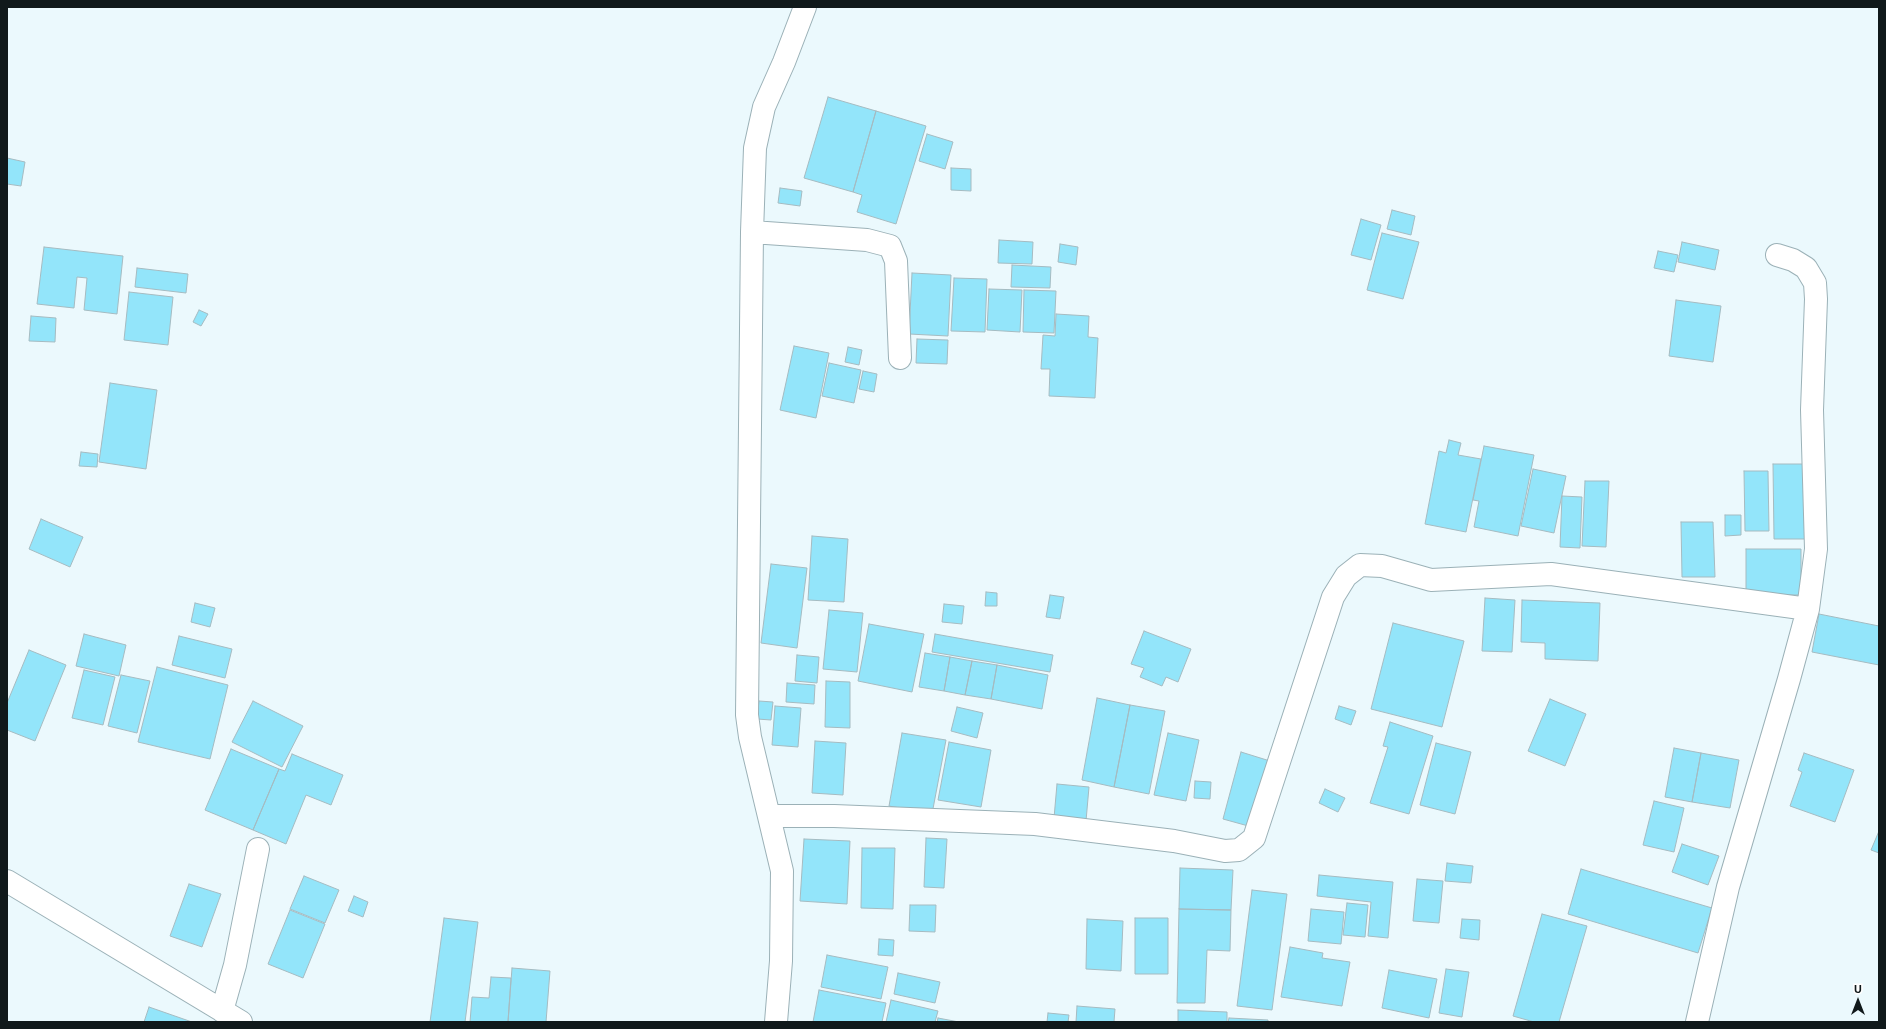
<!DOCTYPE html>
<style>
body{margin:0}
#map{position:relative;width:1886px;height:1029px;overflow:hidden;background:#ebf9fd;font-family:"Open Sans",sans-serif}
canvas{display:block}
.frame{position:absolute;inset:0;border:8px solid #10191b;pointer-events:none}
.north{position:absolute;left:1838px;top:981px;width:40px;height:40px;-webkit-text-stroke:3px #fff;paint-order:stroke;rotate:0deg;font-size:11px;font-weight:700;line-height:16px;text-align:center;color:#10191b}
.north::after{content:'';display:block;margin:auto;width:14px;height:18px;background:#10191b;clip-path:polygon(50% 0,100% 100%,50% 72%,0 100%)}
</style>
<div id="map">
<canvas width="1886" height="1029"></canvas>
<div class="frame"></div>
<div class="north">U</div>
</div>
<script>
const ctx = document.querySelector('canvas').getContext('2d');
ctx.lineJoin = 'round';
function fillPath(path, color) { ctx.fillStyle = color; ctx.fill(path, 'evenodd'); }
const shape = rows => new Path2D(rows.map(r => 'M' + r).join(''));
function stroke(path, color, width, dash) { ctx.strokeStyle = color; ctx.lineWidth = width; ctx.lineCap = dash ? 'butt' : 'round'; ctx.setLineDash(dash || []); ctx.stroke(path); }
const building = shape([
 [828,97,876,111,853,192,804,178,828,97],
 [876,111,926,126,896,224,857,212,862,195,853,192,876,111],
 [927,134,953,142,945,169,919,161,927,134],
 [7,158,25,162,21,186,7,184,7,158],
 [951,168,971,169,971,191,951,190,951,168],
 [780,188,802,191,800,206,778,203,780,188],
 [1392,210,1415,216,1411,235,1387,229,1392,210],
 [1361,219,1381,225,1371,260,1351,255,1361,219],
 [1382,233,1419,242,1403,299,1367,290,1382,233],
 [999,240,1033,242,1032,264,998,263,999,240],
 [1682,242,1719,250,1715,270,1678,262,1682,242],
 [1060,244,1078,247,1076,265,1058,262,1060,244],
 [44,247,123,256,117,314,84,310,87,278,77,277,74,308,37,304,44,247],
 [1658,251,1678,255,1674,272,1654,268,1658,251],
 [1012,265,1051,267,1050,288,1011,287,1012,265],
 [137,268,188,274,186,293,135,287,137,268],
 [912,273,951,275,948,336,909,334,912,273],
 [954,278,987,279,985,332,951,331,954,278],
 [989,289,1022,290,1020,332,987,330,989,289],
 [1024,290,1056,291,1054,333,1023,332,1024,290],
 [129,292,173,297,168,345,124,340,129,292],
 [1676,300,1721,306,1713,362,1669,356,1676,300],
 [199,310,208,314,201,326,193,322,199,310],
 [1056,314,1089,316,1088,337,1098,338,1095,398,1049,396,1050,369,1041,369,1043,335,1055,336,1056,314],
 [31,316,56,318,55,342,29,341,31,316],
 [917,339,948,340,947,364,916,363,917,339],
 [794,346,829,353,816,418,780,410,794,346],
 [848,347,862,350,859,365,845,362,848,347],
 [829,363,861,370,854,403,822,396,829,363],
 [863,371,877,374,874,392,859,389,863,371],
 [110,383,157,390,146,469,99,462,110,383],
 [1449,440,1461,443,1458,455,1481,459,1466,532,1425,524,1439,451,1446,453,1449,440],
 [1484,446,1534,455,1518,536,1474,527,1479,501,1473,500,1484,446],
 [81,452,98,454,97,467,79,466,81,452],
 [1773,464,1806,464,1807,539,1774,539,1773,464],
 [1533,469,1566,476,1554,533,1521,526,1533,469],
 [1744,471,1768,471,1769,531,1745,531,1744,471],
 [1585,481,1609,481,1606,547,1582,546,1585,481],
 [1562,496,1582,497,1580,548,1560,547,1562,496],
 [1725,515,1741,515,1741,535,1725,536,1725,515],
 [41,519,83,537,70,567,29,549,41,519],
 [1681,522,1713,522,1715,577,1682,577,1681,522],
 [812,536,848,539,844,602,808,600,812,536],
 [1746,549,1801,549,1801,595,1746,595,1746,549],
 [771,564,807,568,797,648,761,643,771,564],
 [986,592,997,593,997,606,985,606,986,592],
 [1050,595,1064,597,1060,619,1046,617,1050,595],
 [1485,598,1515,600,1512,652,1482,651,1485,598],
 [1522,600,1600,603,1598,661,1545,659,1545,643,1521,642,1522,600],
 [195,603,215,608,210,627,191,622,195,603],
 [944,604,964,606,962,624,942,622,944,604],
 [829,610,863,613,857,672,823,669,829,610],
 [1819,614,1879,626,1879,665,1812,652,1819,614],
 [1393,623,1464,641,1442,727,1371,709,1393,623],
 [869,624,924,634,912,692,858,681,869,624],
 [1144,631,1191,649,1178,682,1166,677,1162,686,1140,677,1144,668,1131,664,1144,631],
 [84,634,126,645,119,676,76,666,84,634],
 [935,634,1053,655,1050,672,932,652,935,634],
 [179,636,232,649,225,678,172,665,179,636],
 [29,650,66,665,35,741,7,730,7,703,29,650],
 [925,653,950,657,944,691,919,687,925,653],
 [797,655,819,657,817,683,795,681,797,655],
 [950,657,972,661,965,695,944,691,950,657],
 [972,661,997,665,991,699,965,695,972,661],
 [997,665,1048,675,1042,709,991,699,997,665],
 [157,667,228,685,210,759,138,742,157,667],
 [84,670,115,677,103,725,72,718,84,670],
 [121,675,150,681,137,733,108,726,121,675],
 [826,681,850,682,850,728,825,727,826,681],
 [787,683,815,685,814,704,786,702,787,683],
 [1097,698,1130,705,1114,787,1082,780,1097,698],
 [1550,699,1586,714,1565,766,1528,751,1550,699],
 [253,701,303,726,282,767,232,742,253,701],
 [759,701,773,702,771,720,757,719,759,701],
 [1130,705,1165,711,1149,794,1114,787,1130,705],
 [775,706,801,708,798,747,772,745,775,706],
 [1339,706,1356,711,1351,725,1335,719,1339,706],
 [957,707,983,713,977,738,951,731,957,707],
 [1390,722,1433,736,1409,814,1370,803,1388,747,1383,746,1390,722],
 [902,733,946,740,932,814,889,806,902,733],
 [1168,733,1199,740,1186,801,1154,795,1168,733],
 [815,741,846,743,843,795,812,793,815,741],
 [949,742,991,750,981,807,938,800,949,742],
 [1436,743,1471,752,1455,814,1420,805,1436,743],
 [1674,748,1701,753,1692,802,1665,797,1674,748],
 [231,749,279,769,253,830,205,810,231,749],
 [1241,752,1270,761,1252,827,1223,819,1241,752],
 [1701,753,1739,760,1730,808,1692,802,1701,753],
 [1804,753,1854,770,1835,822,1790,806,1802,772,1798,770,1804,753],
 [292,754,343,775,331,805,306,795,286,844,253,830,279,769,285,771,292,754],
 [1195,781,1211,782,1210,799,1194,798,1195,781],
 [1057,784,1089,787,1086,821,1054,818,1057,784],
 [1325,789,1345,798,1338,812,1319,803,1325,789],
 [1654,801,1684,808,1674,852,1643,845,1654,801],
 [1879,831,1879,853,1871,850,1879,831],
 [926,838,947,839,944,888,924,887,926,838],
 [804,839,850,841,847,904,800,901,804,839],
 [1682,844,1719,856,1708,885,1672,872,1682,844],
 [862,848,895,848,893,909,861,908,862,848],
 [1447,863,1473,866,1471,883,1445,881,1447,863],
 [1180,868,1233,870,1231,910,1179,909,1180,868],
 [1581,869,1712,908,1698,953,1568,914,1581,869],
 [1319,875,1393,882,1388,938,1368,936,1371,902,1317,896,1319,875],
 [304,876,339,890,325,923,290,909,304,876],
 [1417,879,1443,881,1439,923,1413,921,1417,879],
 [189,884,221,894,202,947,170,936,189,884],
 [1252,890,1287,894,1272,1010,1237,1006,1252,890],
 [354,896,368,902,363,917,348,911,354,896],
 [1347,903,1368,905,1365,937,1343,935,1347,903],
 [910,905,936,905,935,932,909,931,910,905],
 [1179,909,1231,910,1230,951,1207,950,1205,1003,1177,1003,1179,909],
 [1311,909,1344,912,1341,944,1308,941,1311,909],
 [290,910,325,924,303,978,268,964,290,910],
 [1542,914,1587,926,1559,1022,1534,1022,1513,1016,1542,914],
 [444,918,478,922,465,1022,430,1022,444,918],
 [1135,918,1168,918,1168,974,1135,974,1135,918],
 [1087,919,1123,921,1121,971,1086,969,1087,919],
 [1462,919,1480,920,1479,940,1460,938,1462,919],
 [879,939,894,940,893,956,878,955,879,939],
 [1290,947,1323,953,1322,958,1350,962,1342,1006,1281,997,1290,947],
 [827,955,888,967,881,999,821,987,827,955],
 [512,968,550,971,546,1022,508,1022,512,968],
 [1446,969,1469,972,1462,1017,1439,1013,1446,969],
 [1389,970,1437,979,1429,1018,1382,1008,1389,970],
 [898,973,940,982,935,1003,894,994,898,973],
 [491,977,511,978,508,1022,470,1022,472,997,489,998,491,977],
 [819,990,886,1003,882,1022,813,1022,819,990],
 [891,1000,938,1011,935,1022,886,1022,891,1000],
 [1077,1006,1115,1009,1114,1022,1076,1022,1077,1006],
 [149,1007,192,1022,144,1022,149,1007],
 [1178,1010,1227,1012,1227,1022,1178,1022,1178,1010],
 [1048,1013,1069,1015,1068,1022,1047,1022,1048,1013],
 [938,1018,959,1022,937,1022,938,1018],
 [1229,1018,1268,1020,1268,1022,1228,1022,1229,1018]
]);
const minor = shape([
 [752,232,867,240,890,246,896,261,900,358],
 [770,816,834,816,1035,824,1174,841,1225,851,1239,850,1254,838,1333,597,1346,576,1360,565,1382,566,1431,580,1551,574,1808,609],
 [7,881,241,1022],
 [222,1011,235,965,258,849],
 [776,1022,781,961,782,871,750,737,747,715,752,232,755,148,764,107,784,62,805,7],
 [1697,1022,1728,887,1789,679,1808,609,1816,549,1812,410,1816,299,1815,283,1806,268,1793,260,1777,255]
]);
fillPath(building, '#93e5fa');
stroke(building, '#a5bbc1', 1);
stroke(minor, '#9bb1b7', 24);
stroke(minor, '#fff', 22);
</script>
